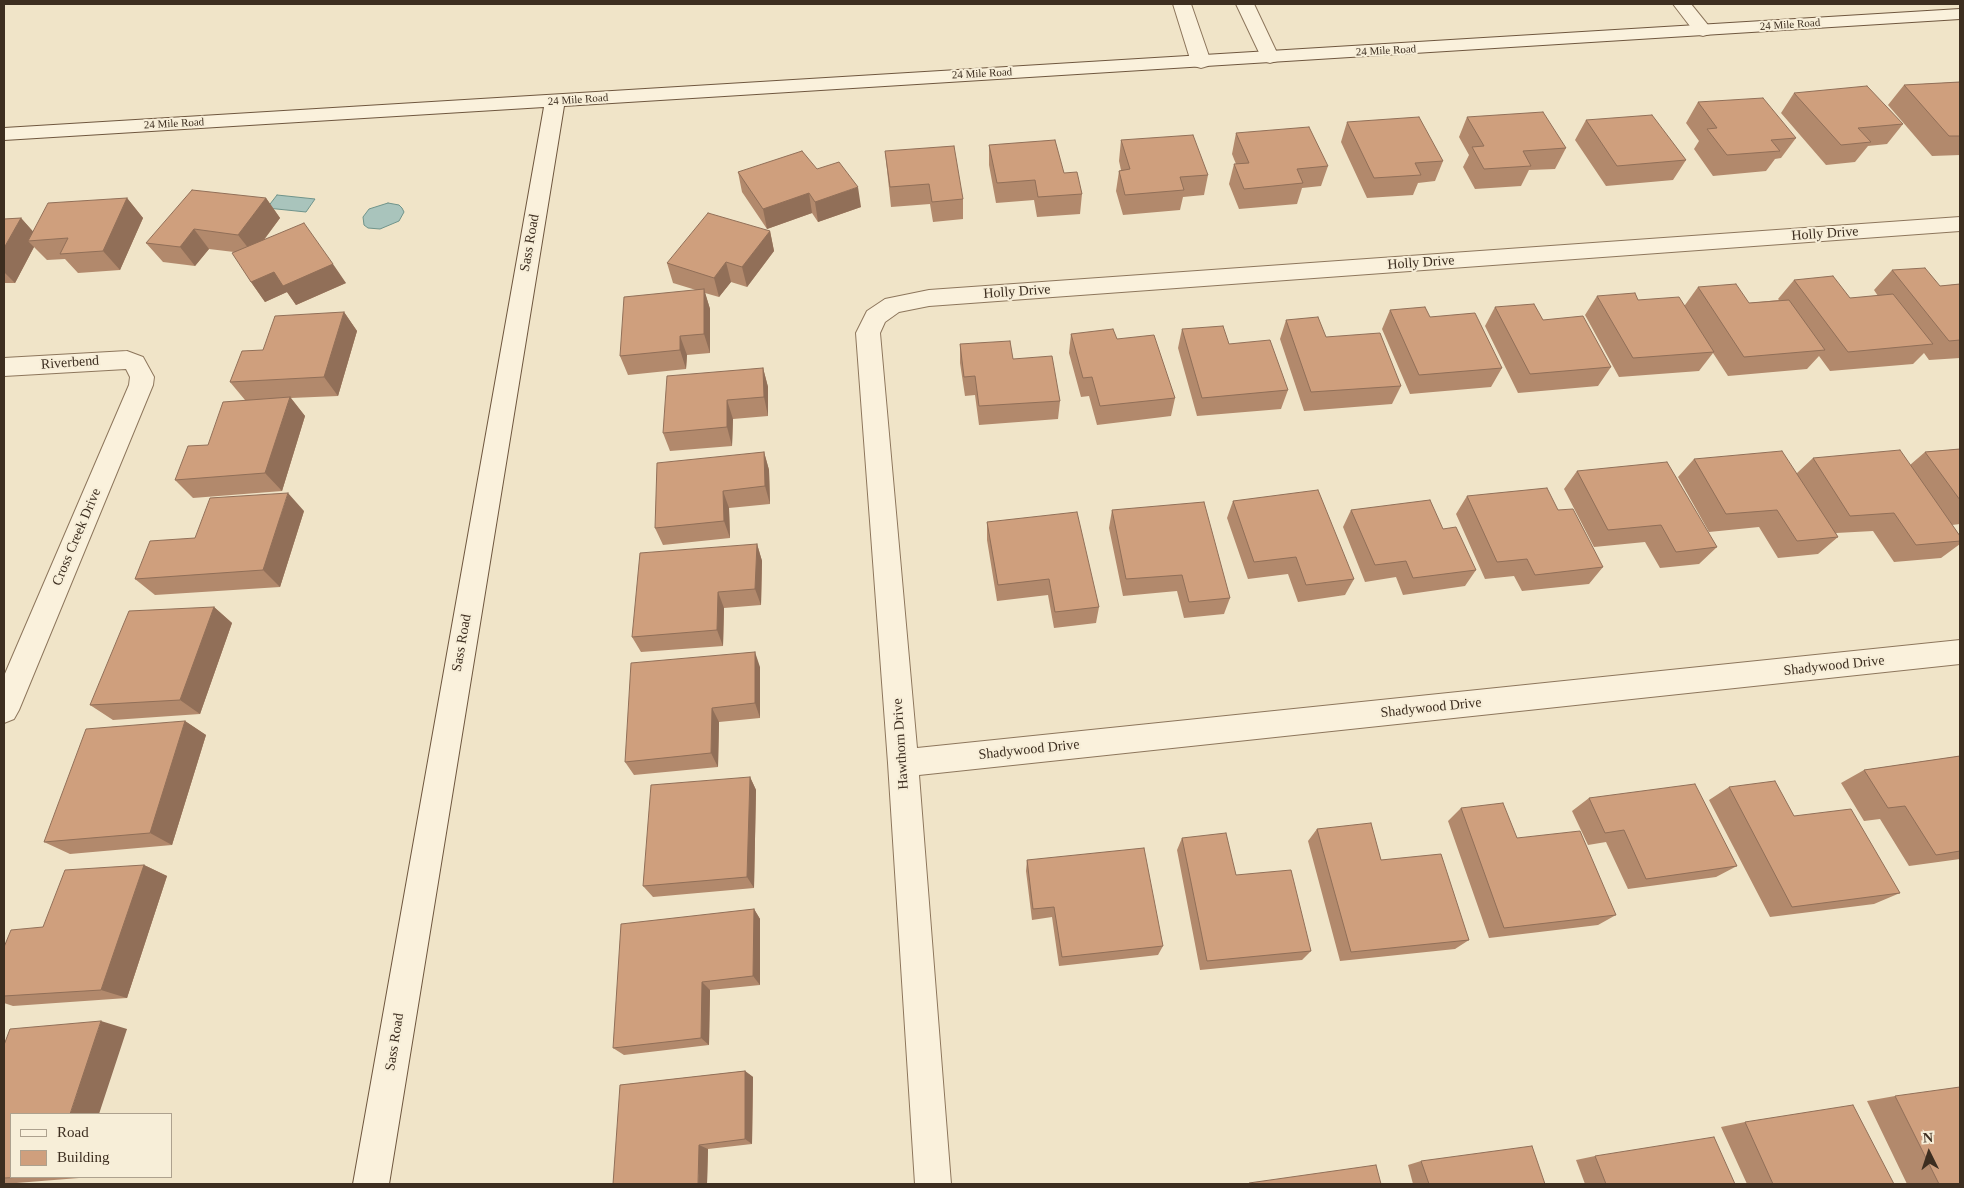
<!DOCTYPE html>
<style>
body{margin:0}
#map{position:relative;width:1964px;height:1188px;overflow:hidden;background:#f0e4c8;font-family:"Times New Roman",serif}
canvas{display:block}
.frame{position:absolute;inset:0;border:5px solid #3d2e20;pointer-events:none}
.legend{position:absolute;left:10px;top:1113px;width:162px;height:65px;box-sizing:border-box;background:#f7eed8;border:1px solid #ada18e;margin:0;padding:6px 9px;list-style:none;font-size:15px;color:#3d2e20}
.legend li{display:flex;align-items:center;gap:10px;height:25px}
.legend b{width:25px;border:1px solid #ada18e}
.north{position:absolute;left:1904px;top:1128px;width:50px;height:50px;-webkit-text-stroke:4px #f7eed8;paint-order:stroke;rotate:356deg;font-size:14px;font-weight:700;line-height:20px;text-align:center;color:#3d2e20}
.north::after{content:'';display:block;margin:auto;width:18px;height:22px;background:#3d2e20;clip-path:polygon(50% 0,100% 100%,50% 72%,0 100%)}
</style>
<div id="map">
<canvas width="1964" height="1188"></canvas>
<div class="frame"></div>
<ul class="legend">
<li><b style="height:6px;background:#faf1dc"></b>Road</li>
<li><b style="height:14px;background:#cf9f7d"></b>Building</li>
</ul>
<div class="north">N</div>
</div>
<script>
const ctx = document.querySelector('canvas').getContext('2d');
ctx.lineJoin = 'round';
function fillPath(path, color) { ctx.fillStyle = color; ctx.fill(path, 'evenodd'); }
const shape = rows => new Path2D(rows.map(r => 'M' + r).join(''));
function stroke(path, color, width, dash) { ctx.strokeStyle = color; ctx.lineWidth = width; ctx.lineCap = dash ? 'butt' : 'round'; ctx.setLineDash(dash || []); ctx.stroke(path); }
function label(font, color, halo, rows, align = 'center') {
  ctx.font = font + ' "Times New Roman",serif'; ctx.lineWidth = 4; ctx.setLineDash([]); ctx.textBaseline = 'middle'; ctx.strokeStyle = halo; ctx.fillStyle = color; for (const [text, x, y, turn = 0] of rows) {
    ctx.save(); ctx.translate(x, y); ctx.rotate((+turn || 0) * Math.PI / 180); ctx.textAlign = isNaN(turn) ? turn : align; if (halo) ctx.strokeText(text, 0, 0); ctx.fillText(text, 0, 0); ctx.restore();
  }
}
const water = shape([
 [277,195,315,199,306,212,267,208,277,195],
 [388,203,399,205,402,208,404,212,399,221,380,229,368,228,364,225,363,217,369,209,388,203]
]);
const street = shape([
 [1173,4,1191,4,1211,62,1208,66,1201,68,1194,66,1191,62,1173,4],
 [1236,4,1254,4,1279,57,1277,61,1270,63,1263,61,1236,4],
 [1673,4,1691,4,1712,30,1710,34,1703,36,1696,34,1673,4],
 [1960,217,1960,231,929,306,899,312,885,322,880,333,917,748,1960,640,1960,664,919,775,951,1184,915,1184,888,763,856,333,867,311,885,299,929,290,1960,217],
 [127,351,143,357,154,377,153,385,19,710,14,719,4,723,4,676,129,385,130,377,126,369,4,376,4,358,127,351]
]);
const secondary = shape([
 [1960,9,1960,19,564,106,389,1184,353,1184,544,107,4,140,4,128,1960,9]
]);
const wall = shape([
 [1960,82,1960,155,1932,156,1888,105,1904,85],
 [1794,93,1903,124,1887,144,1868,146,1855,162,1826,165,1781,113],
 [1698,102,1796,138,1781,158,1775,159,1766,171,1713,176,1694,149,1699,141,1686,123],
 [1467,117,1566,148,1555,169,1529,170,1521,186,1475,189,1463,167,1469,155,1459,137],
 [1586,120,1686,160,1673,180,1606,186,1575,140],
 [1347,122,1443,161,1435,181,1418,183,1413,195,1367,198,1341,142],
 [1236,133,1328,166,1321,186,1302,188,1297,204,1239,209,1229,184,1234,164,1236,164,1232,154],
 [1121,140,1208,175,1204,195,1183,197,1180,210,1123,215,1116,191,1119,171,1121,170,1119,161],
 [989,145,1064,173,1082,194,1080,214,1037,217,1034,200,996,203,989,165],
 [885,151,963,199,963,219,933,222,930,204,891,207],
 [817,169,861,207,818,222,812,213,767,229,742,192,738,172],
 [127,198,143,218,120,270,78,273,65,259,47,260,34,247,15,283,4,283,4,219,21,218,33,232],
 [266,198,280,218,264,240,346,283,296,305,287,292,265,302,251,282,234,252,209,249,195,266,163,262,146,243],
 [770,231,774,251,747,287,731,282,719,297,705,293,710,309,710,353,687,355,686,369,628,375,620,356,696,290,673,283,667,263],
 [1892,270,1940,286,1960,284,1960,358,1929,360,1924,353,1913,364,1830,371,1819,356,1807,369,1728,376,1713,353,1699,371,1619,377,1585,315,1597,296,1685,305,1698,287,1749,303,1779,300,1778,299,1794,280,1850,298,1878,296,1874,290],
 [1495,307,1543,320,1611,367,1598,386,1518,393,1485,326],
 [1390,310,1430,317,1502,368,1491,387,1410,394,1382,329],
 [344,312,357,331,338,396,291,398,305,416,282,491,193,498,175,480,208,445,245,400,230,382,263,350],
 [1286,320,1326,337,1401,386,1392,404,1304,411,1280,339],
 [1182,329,1229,344,1288,390,1281,409,1197,416,1178,348],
 [1071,334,1117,339,1175,398,1171,416,1097,425,1089,396,1081,397,1069,353],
 [960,344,1060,401,1058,419,979,425,975,395,965,396,960,363],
 [763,368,768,387,768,416,733,419,732,446,670,451,663,433],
 [1960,449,1960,524,1952,525,1960,536,1960,544,1941,558,1894,562,1873,531,1836,533,1838,537,1818,554,1778,558,1759,527,1709,532,1678,477,1694,459,1797,473,1813,458,1910,465,1925,452],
 [764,452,769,470,770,504,729,508,730,538,663,545,655,528],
 [1577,471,1717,547,1699,564,1660,568,1645,542,1594,547,1564,489],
 [1467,496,1558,510,1603,567,1589,584,1522,591,1514,576,1485,579,1456,514],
 [1233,501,1354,579,1345,595,1298,602,1288,574,1248,579,1227,518],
 [1112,510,1230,598,1224,614,1184,618,1177,591,1123,596,1109,528],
 [1351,510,1443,529,1476,570,1465,586,1403,595,1396,577,1365,582,1343,527],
 [304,511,280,587,155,595,135,579,195,538],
 [987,522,1099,607,1096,623,1054,628,1048,595,997,601,987,540],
 [757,544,762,561,761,605,724,608,723,646,641,652,632,637],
 [214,607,232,623,200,714,113,720,90,705],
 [760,667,760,718,719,722,718,767,634,775,625,762],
 [185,721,206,735,172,845,70,854,44,842],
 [1960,756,1960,859,1909,866,1880,819,1864,821,1841,783,1864,770],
 [750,777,756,790,754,888,653,897,643,886],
 [1729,787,1794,816,1900,893,1874,904,1770,917,1709,800],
 [1589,798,1737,866,1716,877,1628,889,1606,842,1588,845,1572,811],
 [1461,808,1517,838,1616,915,1598,925,1489,938,1448,821],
 [1317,829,1381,860,1469,940,1455,949,1340,961,1308,841],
 [1182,838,1236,875,1311,951,1302,960,1200,970,1177,850],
 [1027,860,1163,946,1158,955,1059,966,1052,917,1032,920,1026,871],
 [144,865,167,876,127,998,13,1006,4,1003,4,996,43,927],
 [754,909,760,919,760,985,710,990,709,1045,624,1055,613,1048],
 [127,1029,11,1177,79,1177,79,1178,4,1184,4,1045],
 [745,1071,753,1077,752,1144,708,1149,707,1184,620,1085],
 [1895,1096,1960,1184,1907,1184,1867,1101],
 [1745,1122,1894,1184,1747,1184,1721,1127],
 [1595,1156,1735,1184,1585,1184,1576,1160],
 [1421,1161,1545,1184,1413,1184,1408,1165]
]);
const shadedWall = shape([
 [858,187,861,207,818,222,815,202],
 [809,193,812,213,767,229,763,209],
 [127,198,143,218,120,270,103,251],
 [266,198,280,218,253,254,238,235],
 [21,218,39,238,28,241,34,247,15,283,4,272,4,248],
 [194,229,209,249,195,266,180,247],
 [770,231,774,251,747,287,742,267],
 [726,262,731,282,719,297,714,278],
 [333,264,346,283,296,305,287,292,265,302,251,282,274,272],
 [704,289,710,309,710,353,704,334],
 [344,312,357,331,338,396,324,377],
 [680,336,687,355,686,369,680,350],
 [763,368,768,387,768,416,764,397],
 [290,397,305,416,282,491,265,473],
 [727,400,733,419,732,446,727,427],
 [764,452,769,470,770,504,765,486],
 [723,491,729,508,730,538,724,521],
 [288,493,304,511,280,587,263,570],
 [757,544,762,561,761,605,755,589],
 [718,592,724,608,723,646,717,630],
 [214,607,232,623,200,714,180,700],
 [755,652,760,667,760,718,755,703],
 [712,708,719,722,718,767,711,753],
 [185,721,206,735,172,845,150,833],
 [750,777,756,790,754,888,747,877],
 [144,865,167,876,127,998,101,990],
 [754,909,760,919,760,985,753,976],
 [702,982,710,990,709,1045,701,1038],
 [101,1021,127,1029,99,1114,70,1114],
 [745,1071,753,1077,752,1144,745,1139],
 [699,1145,708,1149,707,1184,698,1184]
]);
const building = shape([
 [1960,82,1960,136,1949,136,1904,85,1960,82],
 [1867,86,1903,124,1858,128,1871,142,1841,145,1794,93,1867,86],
 [1763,98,1796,138,1771,140,1780,151,1727,155,1707,129,1717,128,1698,102,1763,98],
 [1543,112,1566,148,1523,151,1531,166,1484,169,1472,147,1484,146,1467,117,1543,112],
 [1652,115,1686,160,1617,166,1586,120,1652,115],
 [1419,117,1443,161,1415,163,1421,175,1374,178,1347,122,1419,117],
 [1309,127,1328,166,1297,169,1303,183,1244,189,1234,164,1249,163,1236,133,1309,127],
 [1193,135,1208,175,1180,177,1184,190,1125,195,1119,171,1130,169,1121,140,1193,135],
 [1055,140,1064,173,1077,172,1082,194,1038,197,1035,180,997,183,989,145,1055,140],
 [954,146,963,199,932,202,929,184,890,187,885,151,954,146],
 [802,151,817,169,839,162,858,187,815,202,809,193,763,209,738,172,802,151],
 [192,190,266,198,238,235,194,229,180,247,146,243,192,190],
 [127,198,103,251,60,254,68,238,28,241,48,203,127,198],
 [708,213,770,231,742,267,726,262,714,278,667,263,708,213],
 [21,218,4,248,4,219,21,218],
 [304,223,333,264,283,286,274,272,251,282,232,253,304,223],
 [1925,268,1940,286,1960,284,1960,340,1949,341,1892,270,1925,268],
 [1833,276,1850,298,1893,294,1933,344,1848,352,1794,280,1833,276],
 [1736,284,1749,303,1789,300,1825,350,1744,357,1698,287,1736,284],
 [704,289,704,334,680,336,680,350,620,356,624,297,704,289],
 [1635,293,1638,300,1679,297,1714,352,1633,358,1597,296,1635,293],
 [1534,304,1543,320,1583,316,1611,367,1530,374,1495,307,1534,304],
 [1425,307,1430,317,1475,313,1502,368,1419,375,1390,310,1425,307],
 [344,312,324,377,230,382,242,351,263,350,275,316,344,312],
 [1318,317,1326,337,1380,333,1401,386,1311,392,1286,320,1318,317],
 [1223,326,1229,344,1270,340,1288,390,1202,398,1182,329,1223,326],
 [1113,329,1117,339,1154,335,1175,398,1100,406,1092,377,1083,378,1071,334,1113,329],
 [1010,341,1013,359,1052,356,1060,401,979,406,975,376,964,377,960,344,1010,341],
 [763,368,764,397,727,400,727,427,663,433,667,376,763,368],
 [290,397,265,473,175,480,188,446,208,445,223,402,290,397],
 [1960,449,1960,500,1925,452,1960,449],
 [1900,450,1960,536,1960,541,1916,545,1894,513,1850,516,1813,458,1900,450],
 [1782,451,1838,537,1797,541,1777,510,1726,514,1694,459,1782,451],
 [764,452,765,486,723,491,724,521,655,528,657,463,764,452],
 [1667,462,1717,547,1676,552,1661,525,1608,530,1577,471,1667,462],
 [1547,488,1558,510,1573,509,1603,567,1535,575,1527,559,1497,562,1467,496,1547,488],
 [1318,490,1354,579,1306,585,1296,557,1254,562,1233,501,1318,490],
 [288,493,263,570,135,579,150,541,195,538,210,498,288,493],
 [1430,500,1443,529,1456,527,1476,570,1413,578,1406,561,1375,565,1351,510,1430,500],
 [1204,502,1230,598,1189,602,1182,575,1126,579,1112,510,1204,502],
 [1077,512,1099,607,1055,612,1049,579,998,585,987,522,1077,512],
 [757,544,755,589,718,592,717,630,632,637,640,553,757,544],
 [214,607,180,700,90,705,129,611,214,607],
 [755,652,755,703,712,708,711,753,625,762,631,663,755,652],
 [185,721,150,833,44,842,86,729,185,721],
 [1960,756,1960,851,1936,855,1905,806,1888,808,1864,770,1960,756],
 [750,777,747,877,643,886,651,785,750,777],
 [1775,781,1794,816,1851,809,1900,893,1792,907,1729,787,1775,781],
 [1695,784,1737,866,1646,879,1624,830,1605,833,1589,798,1695,784],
 [1503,803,1517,838,1580,831,1616,915,1504,928,1461,808,1503,803],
 [1371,823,1381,860,1441,854,1469,940,1351,952,1317,829,1371,823],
 [1226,833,1236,875,1291,870,1311,951,1207,961,1182,838,1226,833],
 [1144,848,1163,946,1062,957,1054,907,1033,909,1027,860,1144,848],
 [144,865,101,990,4,996,4,947,11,930,43,927,65,870,144,865],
 [754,909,753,976,702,982,701,1038,613,1048,621,924,754,909],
 [101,1021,70,1114,11,1114,11,1177,24,1177,4,1178,4,1045,10,1029,101,1021],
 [745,1071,745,1139,699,1145,698,1184,613,1184,620,1085,745,1071],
 [1960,1087,1960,1184,1939,1184,1895,1096,1960,1087],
 [1853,1105,1894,1184,1773,1184,1745,1122,1853,1105],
 [1714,1137,1735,1184,1606,1184,1595,1156,1714,1137],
 [1532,1146,1545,1184,1429,1184,1421,1161,1532,1146],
 [1376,1165,1381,1184,1249,1184,1249,1183,1376,1165]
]);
const farStreetnames = [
 ["24 Mile Road",1790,25,-4],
 ["24 Mile Road",1386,51,-3],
 ["24 Mile Road",982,74,-3],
 ["24 Mile Road",578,100,-4],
 ["24 Mile Road",174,124,-3]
];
const streetNames = [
 ["Holly Drive",1825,234,-4],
 ["Sass Road",530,243,-80],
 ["Holly Drive",1421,263,-4],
 ["Holly Drive",1017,292,-4],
 ["Riverbend",70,363,-4],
 ["Cross Creek Drive",77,537,-67],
 ["Sass Road",462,643,-80],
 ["Shadywood Drive",1834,666,-6],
 ["Shadywood Drive",1431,708,-6],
 ["Hawthorn Drive",901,744,-94],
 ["Shadywood Drive",1029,750,-6],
 ["Sass Road",395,1042,-81]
];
fillPath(water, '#a9c4bc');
stroke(water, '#6f938a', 1);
stroke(street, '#8d765c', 2);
stroke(secondary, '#6f573f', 2);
fillPath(street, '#faf1dc');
fillPath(secondary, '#faf1dc');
fillPath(wall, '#b2896c');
fillPath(shadedWall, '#916f58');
fillPath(building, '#cf9f7d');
stroke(building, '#916f58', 1);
label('11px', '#3d2e20', '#f7eed8', farStreetnames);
label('14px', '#3d2e20', '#f7eed8', streetNames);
</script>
